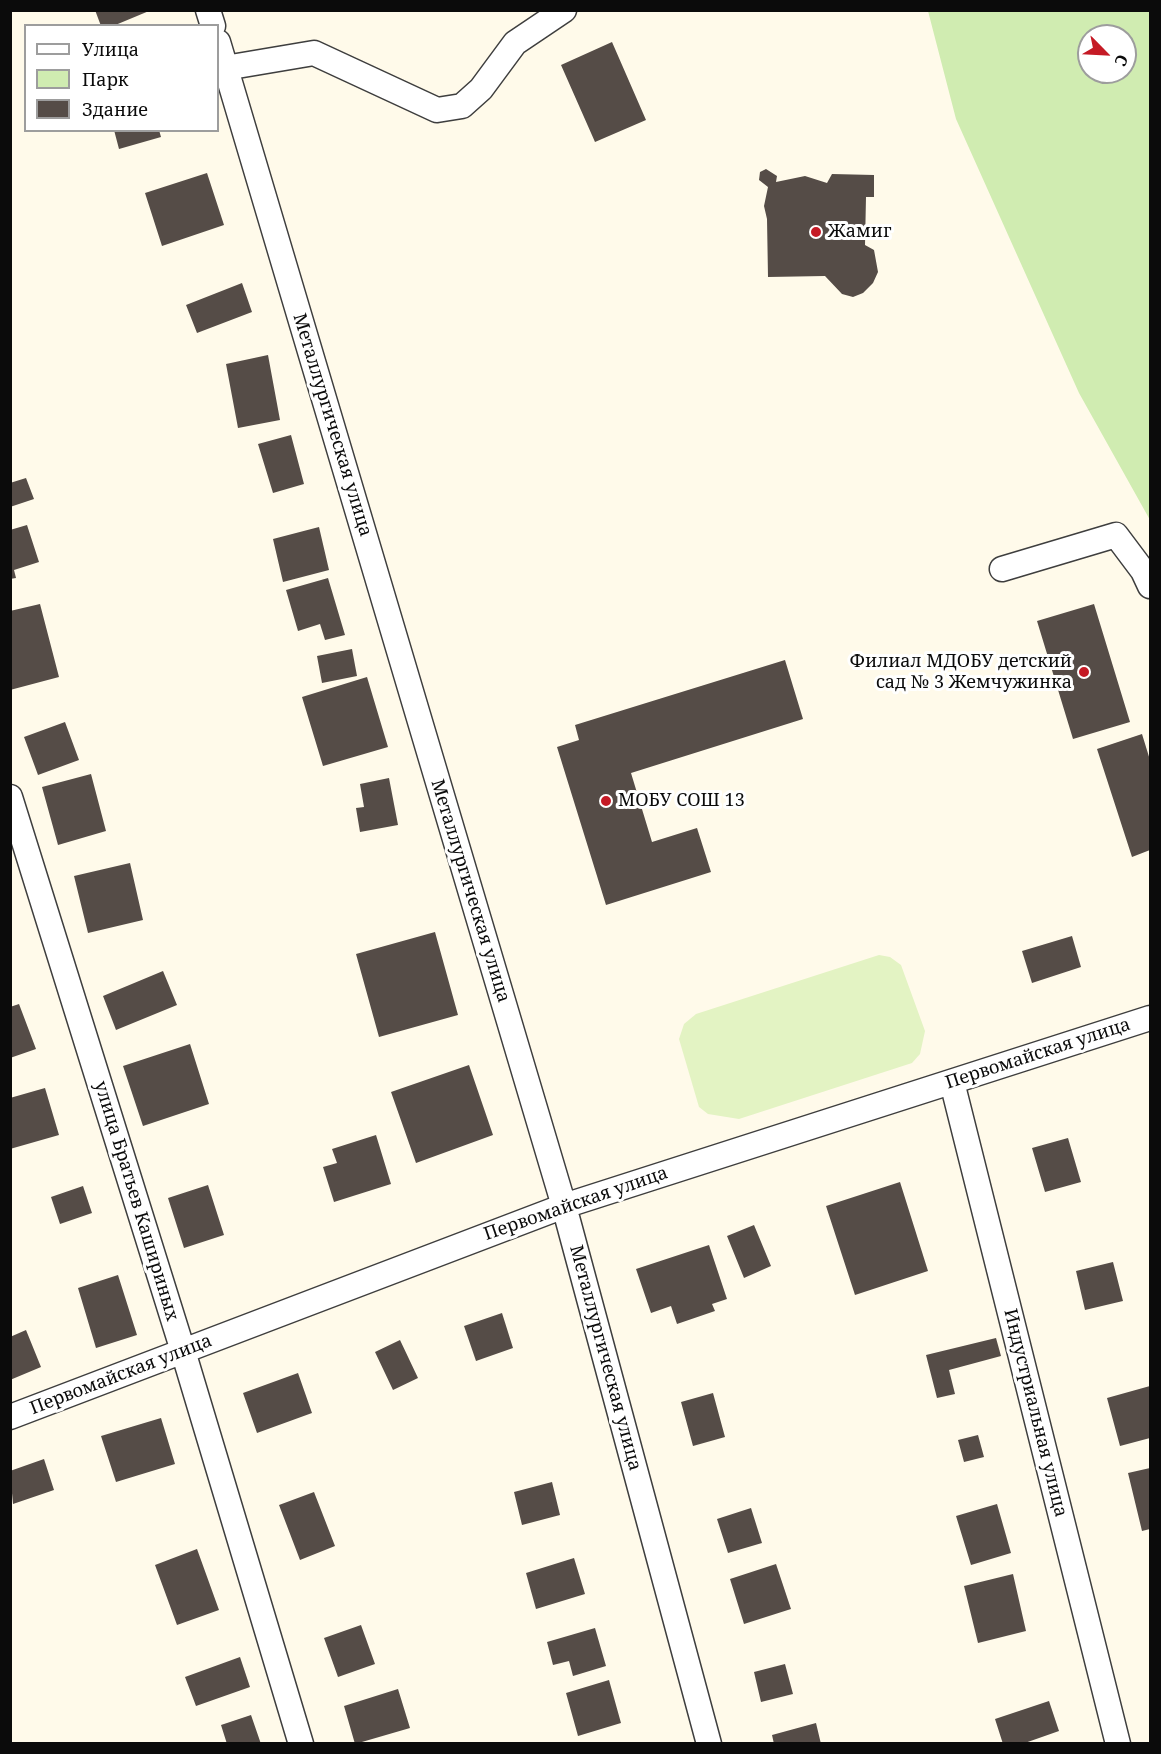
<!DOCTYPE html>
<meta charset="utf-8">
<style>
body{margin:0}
#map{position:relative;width:1161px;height:1754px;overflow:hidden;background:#fffaea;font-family:"Noto Serif",serif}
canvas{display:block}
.frame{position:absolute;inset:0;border:12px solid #0b0b0b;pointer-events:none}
.legend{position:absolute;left:24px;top:24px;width:195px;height:108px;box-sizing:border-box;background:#fff;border:2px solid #9d9d9d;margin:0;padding:8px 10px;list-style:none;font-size:18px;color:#0b0b0b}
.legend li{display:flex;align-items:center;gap:12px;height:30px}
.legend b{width:30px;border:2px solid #9d9d9d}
.north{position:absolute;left:1077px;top:24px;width:60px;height:60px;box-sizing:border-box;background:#fff;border:2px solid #9d9d9d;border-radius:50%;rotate:114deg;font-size:16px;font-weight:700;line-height:24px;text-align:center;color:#0b0b0b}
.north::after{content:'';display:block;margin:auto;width:21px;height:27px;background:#c51a25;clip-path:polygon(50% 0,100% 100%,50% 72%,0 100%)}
</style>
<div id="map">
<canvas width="1161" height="1754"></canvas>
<div class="frame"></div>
<ul class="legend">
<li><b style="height:8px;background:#fff"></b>Улица</li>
<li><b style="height:16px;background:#d0ecb1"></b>Парк</li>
<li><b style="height:16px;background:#554c47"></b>Здание</li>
</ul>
<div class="north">С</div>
</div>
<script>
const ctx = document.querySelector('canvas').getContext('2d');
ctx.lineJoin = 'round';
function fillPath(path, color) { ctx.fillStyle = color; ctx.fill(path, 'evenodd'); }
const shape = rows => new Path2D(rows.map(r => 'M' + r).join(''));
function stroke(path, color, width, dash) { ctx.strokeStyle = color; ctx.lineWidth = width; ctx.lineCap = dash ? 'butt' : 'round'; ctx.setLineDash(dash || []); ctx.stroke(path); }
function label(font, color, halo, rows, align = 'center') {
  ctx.font = font + ' "Noto Serif",serif'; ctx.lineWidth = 6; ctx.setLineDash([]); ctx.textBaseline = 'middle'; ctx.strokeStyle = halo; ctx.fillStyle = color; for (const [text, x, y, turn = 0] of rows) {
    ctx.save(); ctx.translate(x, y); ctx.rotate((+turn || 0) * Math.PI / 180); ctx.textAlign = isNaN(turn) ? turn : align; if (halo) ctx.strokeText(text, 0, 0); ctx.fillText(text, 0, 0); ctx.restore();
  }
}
const green = shape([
 [928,11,1150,11,1150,520,1079,393,956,119],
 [1089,36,1125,36,1125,72,1089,72]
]);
const pitch = shape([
 [879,955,890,957,901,965,925,1031,920,1054,912,1063,739,1119,708,1114,699,1107,679,1039,684,1024,696,1014]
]);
const building = shape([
 [95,10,149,10,149,11,113,26,101,26],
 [612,42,646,120,595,142,561,65],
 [114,130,159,130,161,137,119,149],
 [766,169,777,176,776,182,805,176,827,183,832,174,874,175,874,197,866,197,865,245,874,250,878,272,873,283,863,293,853,297,842,294,825,276,768,277,767,219,764,206,768,187,759,180,760,172],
 [207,173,224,225,162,246,145,193],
 [242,283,252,312,197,333,186,305],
 [268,355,280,420,238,428,226,364],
 [291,435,304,484,273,493,258,444],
 [26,478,34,499,10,507,10,483],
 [27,525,39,562,14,570,16,578,10,579,10,530],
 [319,527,329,570,283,582,273,539],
 [328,578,345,635,325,640,320,624,298,631,286,590],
 [40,604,59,677,10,690,10,611],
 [1094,604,1130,722,1073,739,1037,621],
 [352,649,357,676,322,683,317,656],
 [785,660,803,719,631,773,652,842,697,828,711,872,606,905,557,747,579,740,575,725],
 [367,677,388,747,323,766,302,697],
 [65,722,79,760,38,775,24,737],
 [1142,734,1150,760,1150,850,1132,857,1097,749],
 [91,774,106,831,58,845,42,787],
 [389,778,398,825,360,832,356,808,364,807,360,784],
 [130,863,143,920,88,933,74,876],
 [435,932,458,1015,379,1037,356,954],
 [1072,936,1081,967,1032,983,1022,951],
 [163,971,177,1005,116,1030,103,996],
 [19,1004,36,1049,10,1058,10,1007],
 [190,1044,209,1104,143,1126,123,1066],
 [469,1065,493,1135,416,1163,391,1092],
 [45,1088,59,1135,10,1149,10,1098],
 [376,1135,391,1184,334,1202,323,1167,337,1163,332,1149],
 [1068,1138,1081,1182,1045,1192,1032,1148],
 [900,1182,928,1271,855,1295,826,1206],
 [208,1185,224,1235,184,1248,168,1198],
 [83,1186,92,1213,60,1224,51,1197],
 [754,1225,771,1266,744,1278,727,1236],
 [709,1245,727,1299,712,1304,715,1311,677,1324,671,1306,651,1313,636,1269],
 [1113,1262,1123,1301,1085,1310,1076,1271],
 [118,1275,137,1335,96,1348,78,1288],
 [502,1313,513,1348,476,1361,464,1326],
 [26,1330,41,1367,10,1380,10,1337],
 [996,1338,1001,1356,949,1370,955,1394,937,1398,926,1355],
 [400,1340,418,1378,393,1390,375,1352],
 [298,1373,312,1413,257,1433,243,1393],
 [1150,1386,1150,1438,1120,1446,1107,1398],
 [713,1393,725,1437,693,1446,681,1402],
 [161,1418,175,1464,116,1482,101,1436],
 [978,1435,984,1457,964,1462,958,1440],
 [44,1459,54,1490,13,1504,10,1471],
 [1150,1468,1150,1529,1142,1531,1128,1473],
 [552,1482,560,1515,522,1525,514,1492],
 [314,1492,335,1546,300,1560,279,1505],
 [997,1504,1011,1553,971,1565,956,1516],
 [751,1508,762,1543,728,1553,717,1519],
 [197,1549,219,1610,177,1625,155,1565],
 [574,1558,585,1594,536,1609,526,1573],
 [776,1564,791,1609,744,1624,730,1579],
 [1013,1574,1026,1631,978,1643,964,1586],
 [361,1625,375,1664,338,1677,324,1638],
 [595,1628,606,1666,573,1676,569,1661,553,1665,547,1642],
 [240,1657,250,1687,196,1706,185,1677],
 [785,1664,793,1694,761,1702,754,1672],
 [609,1680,621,1723,578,1736,566,1693],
 [398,1689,410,1728,355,1744,344,1706],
 [1049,1701,1059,1731,1022,1744,1003,1744,995,1719],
 [251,1715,261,1744,227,1744,221,1725],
 [816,1723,821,1744,774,1744,772,1735]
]);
const minor = shape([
 [208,10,213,26],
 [218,42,564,1206,709,1744],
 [225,68,314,53,437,110,462,106,481,89,515,43,564,10],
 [1002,569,1116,535,1143,571,1150,586],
 [10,797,183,1351,301,1744],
 [952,1082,1118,1744],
 [10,1417,564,1206,1150,1018]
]);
const markers = [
 [816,232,6,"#c51a25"],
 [1084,672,6,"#c51a25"],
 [606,801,6,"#c51a25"]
];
const poiNames = [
 ["Жамиг",828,232],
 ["Филиал МДОБУ детский",1072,662,"right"],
 ["сад № 3 Жемчужинка",1072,683,"right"],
 ["МОБУ СОШ 13",618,801]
];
const streetNames = [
 ["Металлургическая улица",332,425,73],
 ["Металлургическая улица",470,891,73],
 ["Первомайская улица",1038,1054,-18],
 ["улица Братьев Кашириных",136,1201,73],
 ["Первомайская улица",576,1204,-19],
 ["Металлургическая улица",605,1358,75],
 ["Первомайская улица",121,1375,-21],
 ["Индустриальная улица",1035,1413,76]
];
fillPath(green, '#d0ecb1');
fillPath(pitch, '#e3f3c3');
fillPath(building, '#554c47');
stroke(minor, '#3e3e3e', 27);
stroke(minor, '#fff', 24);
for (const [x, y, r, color] of markers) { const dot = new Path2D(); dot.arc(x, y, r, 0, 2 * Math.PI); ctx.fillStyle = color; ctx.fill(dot); stroke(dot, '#fff', 2); }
label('18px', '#0b0b0b', '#fff', poiNames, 'left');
label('18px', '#0b0b0b', '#fff', streetNames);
</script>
